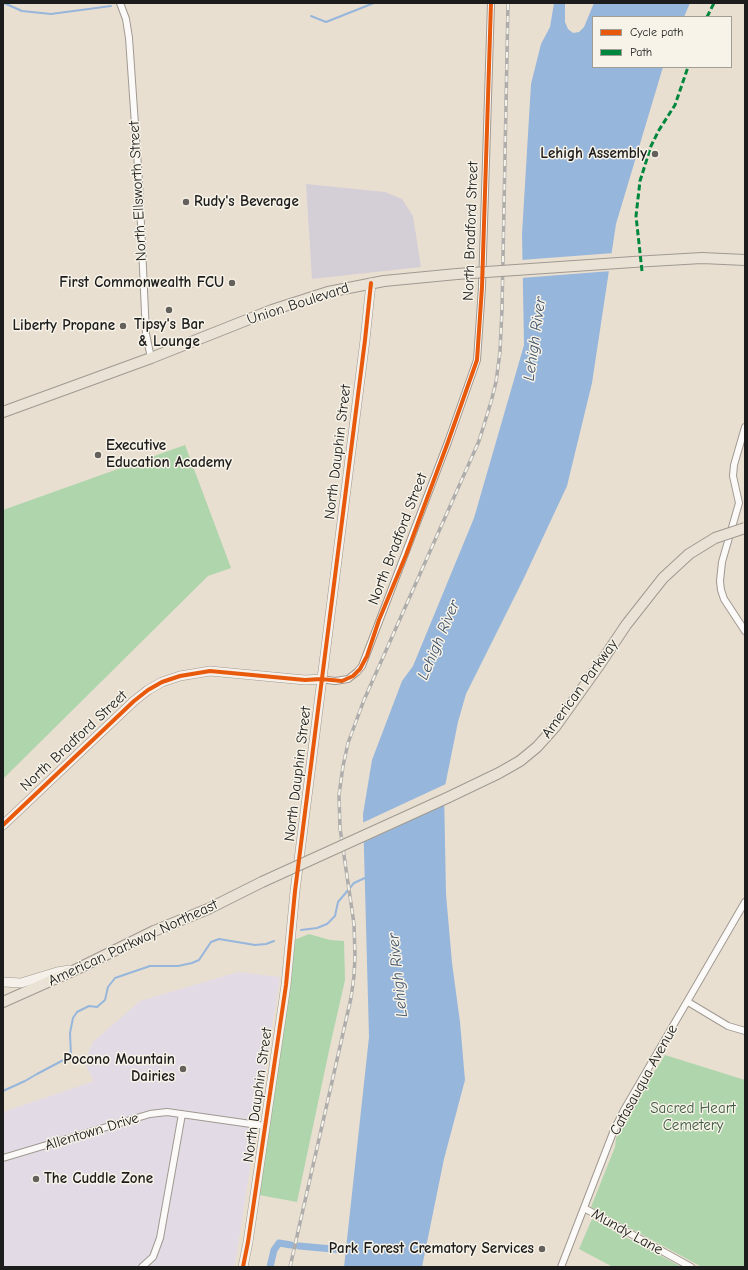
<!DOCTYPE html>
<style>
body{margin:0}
#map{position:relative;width:748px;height:1270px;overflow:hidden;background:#e9dfd1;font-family:"Comic Neue",sans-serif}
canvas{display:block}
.frame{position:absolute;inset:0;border:4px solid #1c1c1c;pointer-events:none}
.legend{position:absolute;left:592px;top:16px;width:140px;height:52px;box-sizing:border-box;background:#f7f3e8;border:1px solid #9f9d96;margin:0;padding:5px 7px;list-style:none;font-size:12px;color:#1c1c1c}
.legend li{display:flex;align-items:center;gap:8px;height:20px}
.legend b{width:20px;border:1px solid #9f9d96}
</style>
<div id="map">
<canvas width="748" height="1270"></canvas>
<div class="frame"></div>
<ul class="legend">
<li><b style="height:5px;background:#e8590c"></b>Cycle path</li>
<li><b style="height:5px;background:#00873e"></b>Path</li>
</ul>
</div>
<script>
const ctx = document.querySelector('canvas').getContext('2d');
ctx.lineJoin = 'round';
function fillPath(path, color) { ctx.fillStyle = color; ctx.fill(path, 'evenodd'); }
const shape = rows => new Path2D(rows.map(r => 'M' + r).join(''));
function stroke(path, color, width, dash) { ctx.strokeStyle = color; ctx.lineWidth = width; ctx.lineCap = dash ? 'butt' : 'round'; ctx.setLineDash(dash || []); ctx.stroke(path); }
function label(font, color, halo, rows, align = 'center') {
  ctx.font = font + ' "Comic Neue",sans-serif'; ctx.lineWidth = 3; ctx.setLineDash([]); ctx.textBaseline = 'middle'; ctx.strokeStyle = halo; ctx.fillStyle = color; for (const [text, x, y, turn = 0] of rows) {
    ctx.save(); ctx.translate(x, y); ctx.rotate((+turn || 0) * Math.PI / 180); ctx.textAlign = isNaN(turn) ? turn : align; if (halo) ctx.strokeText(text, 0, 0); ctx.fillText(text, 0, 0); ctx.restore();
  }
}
const built = shape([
 [238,972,280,977,235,1264,232,1267,3,1267,3,1112,94,1081,84,1062,93,1042,140,1001]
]);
const industrial = shape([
 [306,184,385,192,402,199,413,216,421,267,312,279]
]);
const green = shape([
 [185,445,231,568,208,576,3,779,3,510],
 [309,934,330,940,344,941,345,980,330,1046,297,1202,259,1195,294,940],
 [665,1055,745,1080,745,1267,702,1267,591,1207,615,1147,616,1138,633,1105],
 [592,1219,642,1246,682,1267,613,1267,579,1249]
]);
const water = shape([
 [554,3,565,3,565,22,568,29,573,33,579,32,584,27,594,3,690,3,684,17,593,17,593,67,663,67,616,224,592,383,567,486,523,580,466,694,458,722,444,791,446,894,452,963,460,1022,465,1080,444,1159,422,1267,344,1267,369,1037,363,814,372,760,402,681,413,666,474,518,524,345,522,234,531,84,541,44,550,27]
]);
const pier = shape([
 [614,253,611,271,521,278,521,260],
 [448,783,446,792,446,804,362,843,362,823]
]);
const stream = shape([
 [4,3,22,11,51,14,111,6],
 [311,16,326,22,374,3],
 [301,930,317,928,327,924,335,916,338,902,354,883,367,877],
 [3,1091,25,1081,37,1074,71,1056,70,1033,73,1018,77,1012,89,1006,97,1007,105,1000,108,987,115,978,150,966,178,966,192,963,199,960,211,942,219,939,255,945,266,944,274,941]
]);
const canal = shape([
 [299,1246,355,1251],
 [270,1267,274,1250,279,1243,291,1245]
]);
const street = shape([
 [120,3,126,19,129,38,139,182,146,334,151,358],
 [745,427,734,465,733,476,739,503,722,562,720,581,721,590,724,599,745,631],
 [321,679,335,681,348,679,357,672,362,666,448,442,477,360,482,287,491,3],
 [688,1002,728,1026,745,1031],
 [3,1158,150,1114,167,1112,265,1126],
 [584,1208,691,1267],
 [142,1267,153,1257,160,1238,182,1114],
 [561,1267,614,1130,624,1110,745,902]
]);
const secondary = shape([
 [3,825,134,701,148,690,162,682,180,676,210,671,305,680,321,679],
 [3,982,21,983,57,972,70,970],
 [243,1267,248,1242,286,985,295,891,365,340,371,283]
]);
const primary = shape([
 [633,262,702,258,745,260],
 [3,412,151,358,272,310,328,292,384,281,457,274],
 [3,1002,77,969,154,931,208,909,262,882]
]);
const rail = shape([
 [290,1267,351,998,354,976,355,956,354,924,340,828,339,795,343,766,348,743,364,700,479,441,491,402,496,382,500,352,502,309,508,3]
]);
const primaryBridge = shape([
 [457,274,633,262],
 [262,882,449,797,499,773,520,761,537,747,555,727,600,664,626,625,663,578,689,554,715,538,745,528]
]);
const quiet = shape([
 [707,17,714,3],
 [642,271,636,216,640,181,651,146,659,130,675,105,688,67]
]);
const cycleway = shape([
 [3,825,134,701,148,690,162,682,180,676,210,671,305,680,321,679,342,681,353,676,360,669,367,656,379,620,406,555,448,442,477,360,482,287,491,3],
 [243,1267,248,1242,286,985,295,891,365,340,371,283]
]);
const markers = [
 [655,154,4,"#64605b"],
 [186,202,4,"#64605b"],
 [232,283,4,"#64605b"],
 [169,310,4,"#64605b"],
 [123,326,4,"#64605b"],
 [98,455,4,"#64605b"],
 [183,1069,4,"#64605b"],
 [36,1179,4,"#64605b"],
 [542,1249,4,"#64605b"]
];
const poiNames = [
 ["Lehigh Assembly",647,154],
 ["Rudy's Beverage",194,202,"left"],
 ["First Commonwealth FCU",224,283],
 ["Tipsy's Bar",169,325,"center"],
 ["& Lounge",169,342,"center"],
 ["Liberty Propane",115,326],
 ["Executive",106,446,"left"],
 ["Education Academy",106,463,"left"],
 ["Pocono Mountain",175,1060],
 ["Dairies",175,1077],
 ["The Cuddle Zone",44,1179,"left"],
 ["Park Forest Crematory Services",534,1249]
];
const streetNames = [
 ["North Ellsworth Street",138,191,-93],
 ["North Bradford Street",471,231,-88],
 ["Union Boulevard",298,304,-18],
 ["North Dauphin Street",338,452,-83],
 ["North Bradford Street",398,539,-69],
 ["American Parkway",580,689,-54],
 ["North Bradford Street",74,741,-43],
 ["North Dauphin Street",298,774,-83],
 ["American Parkway Northeast",133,943,-25],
 ["Catasauqua Avenue",644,1080,-61],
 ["North Dauphin Street",258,1095,-82],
 ["Allentown Drive",92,1132,-17],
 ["Mundy Lane",627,1232,29]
];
const parkNames = [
 ["Sacred Heart",693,1109],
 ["Cemetery",693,1126]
];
const waterNames = [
 ["Lehigh River",535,339,-82],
 ["Lehigh River",439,640,-67],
 ["Lehigh River",398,975,-96]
];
fillPath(built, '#e2dae5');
fillPath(industrial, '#d4ced7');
fillPath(green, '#aed5ab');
fillPath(water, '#97b6db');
fillPath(pier, '#e9dfd1');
stroke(stream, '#97b6db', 2);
stroke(canal, '#97b6db', 7);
stroke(street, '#9f9991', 8);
stroke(secondary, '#9f9991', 10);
stroke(primary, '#9f9991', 12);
stroke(street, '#fcfaf8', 6);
stroke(secondary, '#f5f0ea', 9);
stroke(primary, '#eae2d5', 10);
stroke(rail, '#aeadab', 3.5);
stroke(rail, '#f7f3e8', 2, [6]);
stroke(primaryBridge, '#9f9991', 12, []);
stroke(primaryBridge, '#eae2d5', 10);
stroke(quiet, '#00873e', 3, [6, 3]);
stroke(cycleway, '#e8590c', 4);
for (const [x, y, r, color] of markers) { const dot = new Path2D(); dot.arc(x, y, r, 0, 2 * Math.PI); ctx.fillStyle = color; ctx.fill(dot); stroke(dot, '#f7f3e8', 1.5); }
label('bold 15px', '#1c1c1c', '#f7f3e8', poiNames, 'right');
label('15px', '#1c1c1c', '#f7f3e8', streetNames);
label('15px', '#3e5a43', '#f7f3e8', parkNames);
label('italic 16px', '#3f536a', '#f7f3e8', waterNames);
</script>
